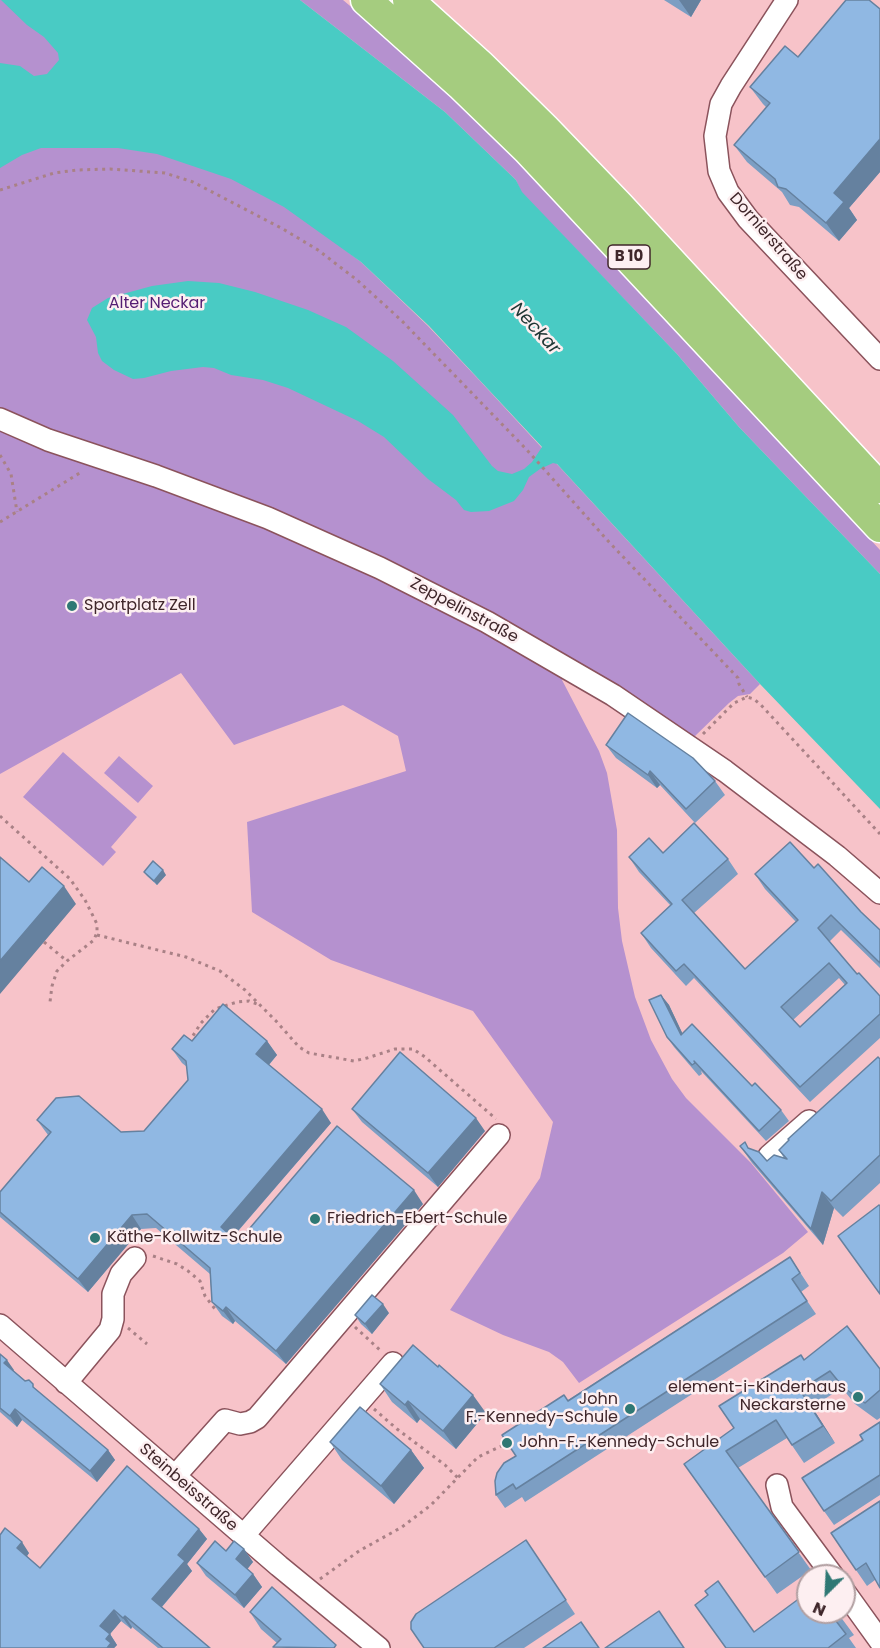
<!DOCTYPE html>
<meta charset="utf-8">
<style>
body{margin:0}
#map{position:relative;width:880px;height:1648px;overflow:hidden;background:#f7c3c9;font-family:Poppins,sans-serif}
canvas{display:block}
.north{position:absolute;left:796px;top:1564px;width:60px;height:60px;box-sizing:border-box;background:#fdeff1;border:2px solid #b19fa1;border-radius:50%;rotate:204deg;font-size:16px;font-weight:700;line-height:24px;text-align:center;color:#3f262a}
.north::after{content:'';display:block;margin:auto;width:21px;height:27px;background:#2f7874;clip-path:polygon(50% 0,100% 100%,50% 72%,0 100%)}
</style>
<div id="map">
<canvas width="880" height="1648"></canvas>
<div class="north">N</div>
</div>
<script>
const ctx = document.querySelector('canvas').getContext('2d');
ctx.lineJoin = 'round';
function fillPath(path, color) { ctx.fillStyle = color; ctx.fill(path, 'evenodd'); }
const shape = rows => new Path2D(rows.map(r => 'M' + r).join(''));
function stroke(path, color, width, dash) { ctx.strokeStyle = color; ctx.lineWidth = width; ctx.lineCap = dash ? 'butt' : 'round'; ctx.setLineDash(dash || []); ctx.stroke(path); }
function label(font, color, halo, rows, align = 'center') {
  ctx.font = font + ' Poppins,sans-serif'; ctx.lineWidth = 5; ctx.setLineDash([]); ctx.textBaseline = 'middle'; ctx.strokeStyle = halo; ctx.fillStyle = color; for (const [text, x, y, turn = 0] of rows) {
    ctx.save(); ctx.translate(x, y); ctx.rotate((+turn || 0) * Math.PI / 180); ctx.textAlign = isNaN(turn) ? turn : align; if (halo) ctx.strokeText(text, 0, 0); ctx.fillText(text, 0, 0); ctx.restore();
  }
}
const green = shape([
 [0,0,19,0,361,262,428,326,482,383,760,684,750,694,738,696,729,703,694,737,613,687,112,454,0,411],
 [300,0,343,0,386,36,503,147,686,340,880,550,880,574,739,427,677,354,521,192,516,180,445,112],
 [0,426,207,502,397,584,564,675,562,680,599,751,607,773,617,830,618,908,622,941,635,997,651,1040,672,1079,686,1098,751,1163,808,1232,783,1253,579,1383,563,1362,549,1352,503,1335,450,1310,540,1178,553,1122,473,1011,331,960,252,912,247,822,406,771,398,736,343,705,234,745,181,673,0,774],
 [63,752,137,817,111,847,116,852,103,866,23,797],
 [119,756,153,786,138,803,104,773]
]);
const water = shape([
 [1,0,300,0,445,112,516,180,522,192,677,354,739,427,880,574,880,809,760,684,557,464,553,463,540,469,529,477,523,490,514,501,489,511,471,512,464,510,456,500,428,479,384,437,358,421,288,388,263,380,231,375,214,368,203,367,171,371,144,378,133,379,114,370,102,361,98,353,96,337,87,320,92,308,108,298,152,286,188,281,219,283,255,292,308,310,346,327,393,361,453,415,492,466,498,471,512,474,524,469,532,462,542,447,429,326,361,262,284,207,231,179,157,154,118,148,41,148,22,155,0,168,0,63,20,66,34,76,47,74,59,60,58,53,44,37,27,25]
]);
const path = shape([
 [0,190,54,173,77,170,110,169,165,173,193,182,283,229,318,250,357,280,401,320,527,450,609,542,738,678,739,684,747,697],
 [0,455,11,474,17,512],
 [0,522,83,471],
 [703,734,734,703,747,697,754,699,761,705,880,834],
 [0,816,70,879,85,900,97,924,97,932,94,940,67,961,57,971,52,986,50,1002],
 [97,935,186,957,220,971,245,990,276,1021,299,1047,309,1053,354,1061,367,1058,395,1049,413,1049,425,1057,496,1119],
 [44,942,67,961],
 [189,1042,201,1023,215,1009,237,1002,249,1001,257,1004],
 [153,1256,177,1264,188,1271,200,1281,205,1296,215,1309],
 [355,1327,381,1351],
 [128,1328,147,1344],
 [374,1409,397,1429,445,1465,458,1478],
 [320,1579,359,1551,402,1527,431,1505,478,1457,510,1442]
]);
const minor = shape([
 [787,0,731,86,721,104,715,136,719,171,728,192,748,219,880,359],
 [0,419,48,440,156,476,268,518,380,568,487,622,613,695,725,771,837,856,880,893],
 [769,1156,809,1121],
 [0,1325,279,1566,379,1648],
 [66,1383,110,1330,113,1319,113,1294,121,1274,135,1258],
 [175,1476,225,1420,240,1424,250,1422,257,1418,499,1135],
 [777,1485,782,1507,833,1576],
 [243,1536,393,1363],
 [844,1591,880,1641]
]);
const highway = shape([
 [366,0,461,85,528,150,880,527],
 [408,0,481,66,544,128,619,206,880,488]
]);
const wall = shape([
 [664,0,701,0,691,17],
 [880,9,880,172,849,208,857,220,839,241,799,207,790,205,782,192,747,162,734,145,767,108,763,104,750,87,798,57],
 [606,745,715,781,725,795,695,823,660,785,657,788,616,758],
 [629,857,728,859,738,874,694,913,745,969,796,922,765,889,755,874,814,868,880,930,880,968,841,930,829,942,857,974,880,996,880,1038,810,1102,694,978,686,986,651,948,641,933,671,906,639,872],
 [839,978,845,985,800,1027,793,1020],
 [144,872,166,875,157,885,147,876],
 [661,995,669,1005,682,1033,752,1086,781,1110,789,1121,766,1141,701,1071,702,1074,699,1076,674,1047,667,1037],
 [267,1041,277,1055,269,1065,331,1123,233,1237,238,1242,423,1204,286,1364,235,1321,233,1324,222,1316,212,1302,210,1274,156,1228,141,1229,88,1292,0,1217,0,1192,48,1135,37,1120,121,1132,144,1131,188,1080,187,1067,182,1063,172,1049],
 [880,1059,880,1183,843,1217,834,1208,823,1245,752,1163,740,1146,749,1149,767,1161,784,1158,779,1150],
 [352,1109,485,1131,438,1187,362,1122],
 [790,1257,809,1286,801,1292,816,1314,525,1502,522,1497,505,1508,496,1495,516,1456,568,1400],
 [389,1313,372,1334,361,1324,355,1315],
 [0,1354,14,1371,108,1450,115,1460,97,1482,22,1420,17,1427,0,1412],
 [804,1360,880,1369,880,1418,877,1420,855,1404,842,1388,812,1407,835,1443,804,1463,787,1438,738,1468,811,1570,777,1594,684,1464,734,1428],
 [438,1367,486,1413,456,1449,420,1419,417,1423,392,1402,380,1384],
 [880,1422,880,1495,834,1525,824,1511,863,1440],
 [330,1442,411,1450,424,1468,394,1504,342,1460],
 [880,1501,875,1580,867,1586,856,1570],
 [199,1529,207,1539,187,1564,192,1571,162,1607,210,1648,158,1648,132,1627,131,1629,121,1621,110,1634,117,1645,114,1648,0,1535,29,1553,27,1556,40,1568],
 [526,1540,575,1614,524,1648,424,1648],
 [244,1549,253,1562,247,1569,253,1574,262,1587,244,1608,206,1576,197,1563,226,1551],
 [250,1612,336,1645,277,1643,261,1629],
 [808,1612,837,1612,854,1635,849,1638,856,1648,726,1648,754,1632]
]);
const shadedWall = shape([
 [679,0,701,0,691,17],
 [880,139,880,172,849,208,857,220,839,241,826,223,834,193],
 [650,771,660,785,657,788,648,775],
 [163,870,166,875,157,885,154,881],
 [64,886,76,904,0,994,0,961],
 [661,995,669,1005,688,1045,681,1035],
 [267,1041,277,1055,266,1068,256,1054],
 [322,1109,331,1123,230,1240,221,1227],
 [476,1118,485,1131,438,1187,428,1173],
 [414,1190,423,1204,286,1364,276,1351],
 [822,1192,834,1208,823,1245,811,1229],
 [132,1215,141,1229,88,1292,78,1279],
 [383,1304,389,1313,372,1334,365,1324],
 [226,1307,235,1321,233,1324,223,1311],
 [7,1360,14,1370,12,1373,4,1363],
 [800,1390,812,1407,835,1443,823,1426],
 [473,1395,486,1413,456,1449,443,1431],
 [408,1401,420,1419,417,1423,405,1405],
 [15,1409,22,1420,17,1427,10,1416],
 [108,1450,115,1460,97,1482,90,1471],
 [411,1450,424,1468,394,1504,381,1486],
 [199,1529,207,1539,187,1564,192,1571,159,1610,152,1599,178,1555],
 [22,1542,29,1553,25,1559,17,1548],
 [244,1549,253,1562,245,1572,236,1559],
 [253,1574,262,1587,244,1608,235,1595],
 [114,1610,121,1621,110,1634,117,1645,114,1648,107,1648,106,1639,100,1626],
 [125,1616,132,1627,131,1629,123,1618]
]);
const building = shape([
 [846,0,869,0,880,9,880,139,834,193,844,202,826,223,786,189,778,187,775,179,734,145,770,103,750,87,785,46,798,57,846,0],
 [628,713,693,758,715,781,686,809,650,771,648,775,606,745,628,713],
 [694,823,728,859,682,900,745,969,798,920,755,874,790,842,814,868,818,864,861,912,880,930,880,963,831,915,818,928,857,974,859,973,880,996,880,1014,800,1087,684,964,676,971,641,933,672,904,629,857,649,838,663,853,694,823],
 [829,963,847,983,800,1027,781,1007,829,963],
 [0,857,29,882,42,867,64,886,0,961,0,857],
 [153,861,163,870,154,881,144,872,153,861],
 [661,995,681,1035,692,1024,752,1086,755,1083,781,1110,759,1131,694,1061,695,1063,692,1065,667,1037,649,1000,661,995],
 [223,1004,267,1041,256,1054,322,1109,221,1227,238,1242,337,1126,414,1190,276,1351,226,1307,223,1311,212,1302,210,1268,147,1214,132,1215,78,1279,0,1212,0,1192,51,1132,37,1120,56,1098,79,1096,121,1132,144,1131,188,1080,186,1061,172,1049,184,1035,192,1041,223,1004],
 [400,1052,476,1118,428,1173,352,1109,400,1052],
 [878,1057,880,1059,880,1155,831,1201,822,1192,811,1229,740,1146,745,1142,748,1148,759,1152,767,1161,774,1155,787,1159,779,1150,789,1140,788,1139,878,1057],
 [879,1205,880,1206,880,1294,838,1236,879,1205],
 [790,1257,800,1273,792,1279,807,1301,516,1489,513,1484,496,1495,495,1481,497,1473,504,1463,516,1456,502,1435,564,1395,568,1401,790,1257],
 [372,1295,383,1304,365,1324,355,1315,372,1295],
 [847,1326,880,1369,880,1390,865,1403,843,1387,830,1371,800,1390,823,1426,792,1445,776,1420,726,1451,799,1552,765,1577,684,1464,734,1428,719,1406,801,1355,804,1360,847,1326],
 [413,1345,438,1367,439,1365,473,1395,443,1431,408,1401,405,1405,380,1384,413,1345],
 [0,1354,7,1360,4,1363,25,1381,29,1380,33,1384,33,1387,108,1450,90,1471,15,1409,10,1416,0,1408,0,1354],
 [360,1407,411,1450,381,1486,330,1442,360,1407],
 [880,1422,880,1475,824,1511,802,1478,863,1440,860,1435,880,1422],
 [127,1466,199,1529,178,1555,185,1561,152,1599,210,1648,163,1648,125,1616,123,1618,114,1610,100,1626,110,1634,106,1639,111,1643,107,1648,0,1648,0,1535,5,1528,22,1542,17,1548,40,1568,127,1466],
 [880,1501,880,1588,866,1563,856,1570,831,1533,880,1501],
 [526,1540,566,1600,494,1648,424,1648,411,1629,411,1622,416,1614,526,1540],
 [215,1541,226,1551,234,1541,244,1549,236,1559,253,1574,235,1595,197,1563,215,1541],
 [718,1581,754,1632,808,1592,808,1612,837,1612,841,1617,836,1621,846,1634,828,1648,726,1648,695,1605,708,1595,705,1591,718,1581],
 [272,1587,336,1645,334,1648,273,1647,281,1639,250,1612,272,1587],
 [659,1611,684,1648,605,1648,659,1611],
 [581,1622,599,1648,543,1648,581,1622]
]);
const markers = [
 [72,606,6,"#2f7874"],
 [315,1219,6,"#2f7874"],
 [95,1238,6,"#2f7874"],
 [858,1397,6,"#2f7874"],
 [630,1409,6,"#2f7874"],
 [507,1443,6,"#2f7874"]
];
const shields = [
 [629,257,42]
];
const shieldNames = [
 ["B 10",629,257]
];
const streetNames = [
 ["Dornierstraße",768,237,49],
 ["Zeppelinstraße",464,611,28],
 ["Steinbeisstraße",188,1488,41]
];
const parkNames = [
 ["Alter Neckar",157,304]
];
const poiNames = [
 ["Sportplatz Zell",84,606],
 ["Friedrich-Ebert-Schule",327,1219],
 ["Käthe-Kollwitz-Schule",107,1238],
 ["element-i-Kinderhaus",846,1388,"right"],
 ["Neckarsterne",846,1406,"right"],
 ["John",618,1400,"right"],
 ["F.-Kennedy-Schule",618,1418,"right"],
 ["John-F.-Kennedy-Schule",519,1443]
];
const waterNames = [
 ["Neckar",535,329,47]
];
fillPath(green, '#b591cf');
fillPath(water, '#49cbc4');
stroke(minor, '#8b535c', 24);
stroke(highway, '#fff', 33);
stroke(path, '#a98186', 3, [3, 4.5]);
stroke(minor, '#fff', 21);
stroke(highway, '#a5cc7f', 30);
fillPath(wall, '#7c9ec3');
fillPath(shadedWall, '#65819f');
fillPath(building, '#90b8e3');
stroke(building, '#65819f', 1.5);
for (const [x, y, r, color] of markers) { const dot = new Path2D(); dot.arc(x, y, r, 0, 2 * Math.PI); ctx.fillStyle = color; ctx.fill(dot); stroke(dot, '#fdeff1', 2); }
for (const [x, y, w] of shields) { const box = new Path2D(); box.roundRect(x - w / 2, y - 12, w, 24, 4.5); ctx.fillStyle = '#fdeff1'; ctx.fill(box); stroke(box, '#3f262a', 1.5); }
label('bold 15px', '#3f262a', null, shieldNames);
label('16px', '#3f262a', '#fdeff1', streetNames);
label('16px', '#541d73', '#fdeff1', parkNames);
label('16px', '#3f262a', '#fdeff1', poiNames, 'left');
label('italic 18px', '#1f3634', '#fdeff1', waterNames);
</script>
